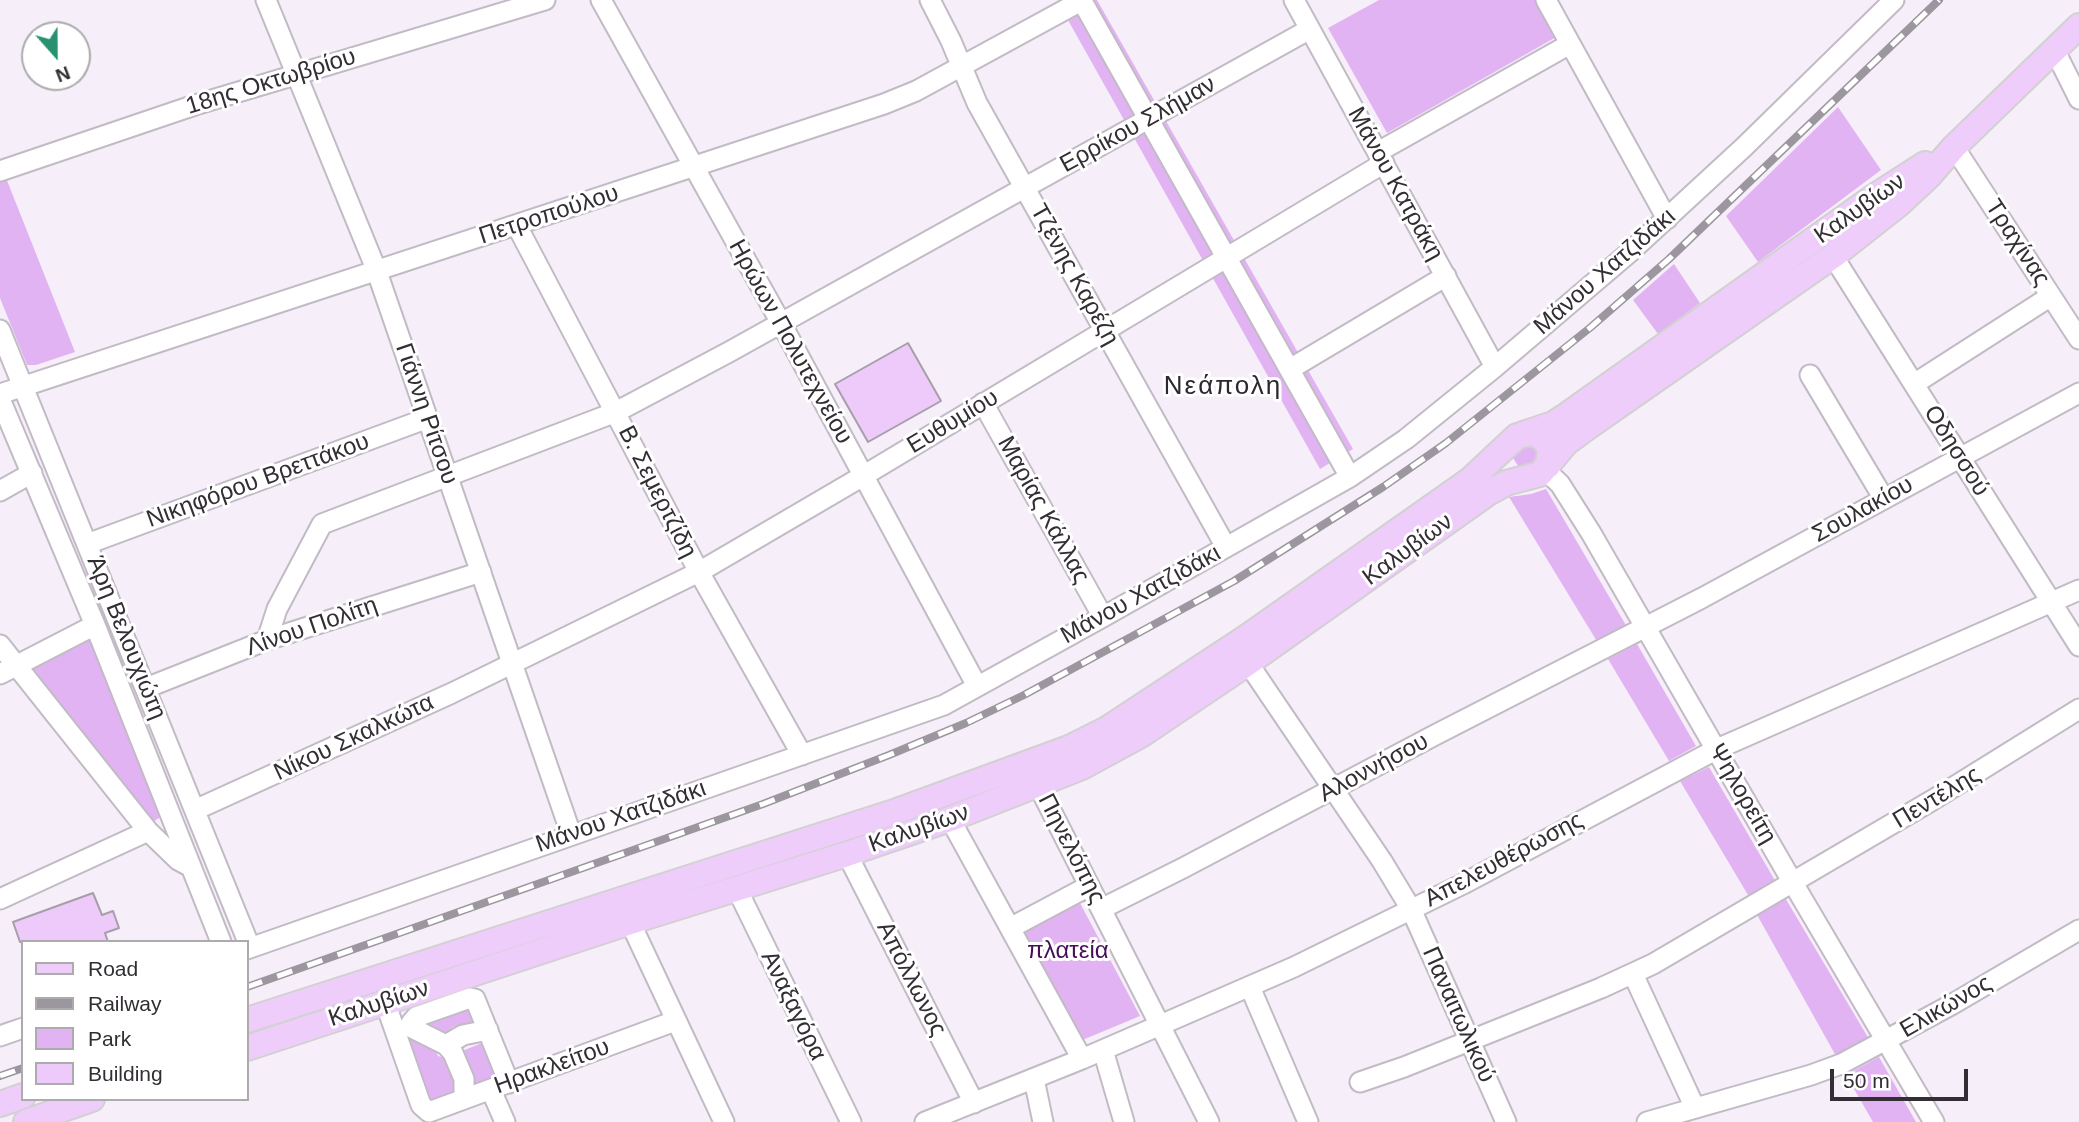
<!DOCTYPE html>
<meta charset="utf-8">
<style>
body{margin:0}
#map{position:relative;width:2079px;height:1122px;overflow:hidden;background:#f6eef9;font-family:Helvetica,sans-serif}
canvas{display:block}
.legend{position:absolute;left:21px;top:940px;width:228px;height:161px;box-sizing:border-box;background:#fff;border:2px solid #adabad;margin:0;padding:9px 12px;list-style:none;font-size:21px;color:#322e33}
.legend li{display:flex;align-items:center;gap:14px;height:35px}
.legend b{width:35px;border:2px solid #adabad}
.north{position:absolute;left:21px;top:21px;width:70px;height:70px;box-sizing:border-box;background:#fff;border:2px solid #adabad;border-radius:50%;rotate:159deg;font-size:19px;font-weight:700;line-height:28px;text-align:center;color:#322e33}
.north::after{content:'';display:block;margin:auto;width:24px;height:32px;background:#28916f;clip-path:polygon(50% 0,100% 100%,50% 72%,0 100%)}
.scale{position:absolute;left:1830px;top:1069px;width:138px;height:32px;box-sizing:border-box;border:4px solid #322e33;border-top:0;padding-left:9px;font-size:21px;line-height:24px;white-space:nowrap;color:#322e33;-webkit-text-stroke:5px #fff;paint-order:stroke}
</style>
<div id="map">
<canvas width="2079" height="1122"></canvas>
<ul class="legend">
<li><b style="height:9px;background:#efcdfb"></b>Road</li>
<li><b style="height:9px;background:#9c969e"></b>Railway</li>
<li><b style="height:19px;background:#e2b3f3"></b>Park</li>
<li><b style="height:19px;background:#edcafa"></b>Building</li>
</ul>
<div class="north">N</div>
<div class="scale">50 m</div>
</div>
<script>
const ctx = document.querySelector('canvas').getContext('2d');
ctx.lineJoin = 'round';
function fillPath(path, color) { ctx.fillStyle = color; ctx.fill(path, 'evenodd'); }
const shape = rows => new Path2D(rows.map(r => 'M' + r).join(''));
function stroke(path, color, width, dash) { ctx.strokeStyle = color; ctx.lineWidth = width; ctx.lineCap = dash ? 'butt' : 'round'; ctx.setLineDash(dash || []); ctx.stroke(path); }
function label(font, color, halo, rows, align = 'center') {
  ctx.font = font + ' Helvetica,sans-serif'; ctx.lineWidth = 6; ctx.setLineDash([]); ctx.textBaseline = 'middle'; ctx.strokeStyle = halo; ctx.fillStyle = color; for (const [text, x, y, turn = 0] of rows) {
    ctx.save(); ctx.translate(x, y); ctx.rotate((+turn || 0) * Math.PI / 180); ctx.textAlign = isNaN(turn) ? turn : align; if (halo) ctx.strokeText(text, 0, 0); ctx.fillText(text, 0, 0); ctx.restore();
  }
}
const green = shape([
 [1089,0,1097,0,1353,449,1320,469,1064,13],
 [1379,0,1537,0,1558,36,1387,133,1328,28],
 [1838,107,1881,170,1758,262,1726,216],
 [6,178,75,352,36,365,27,365,0,298,0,181],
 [1674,264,1700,303,1658,334,1633,300],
 [1534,443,1538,446,1540,462,1523,469,1518,466,1513,458,1515,449],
 [1546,489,1627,627,1598,643,1509,497,1531,494],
 [88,635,160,809,160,817,153,822,29,667],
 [1637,644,1696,746,1669,761,1608,659],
 [1709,767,1777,884,1751,900,1680,781],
 [1784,896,1869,1039,1836,1056,1756,913],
 [1080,903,1140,1016,1080,1041,1020,934],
 [470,1008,478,1027,462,1024,453,1027,445,1035,427,1027,429,1021],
 [415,1038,433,1045,438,1056,449,1059,456,1080,453,1086,458,1092,430,1103,405,1041],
 [482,1043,502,1077,473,1088,462,1051],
 [1879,1057,1916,1122,1873,1122,1846,1075]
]);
const building = shape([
 [908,343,941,401,868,442,835,384,908,343],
 [93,893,102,915,113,911,119,928,105,933,108,942,20,942,13,922,93,893]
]);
const minor = shape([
 [266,0,376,269,571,834],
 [601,0,781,323,977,686],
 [930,0,951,41,977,103,1226,547],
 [1294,0,1495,367],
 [1546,0,1667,219],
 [1082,1,1350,477],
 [2055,51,2079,99],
 [1954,147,2079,339],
 [1378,152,1570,44],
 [0,171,195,105,545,0],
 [517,226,699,572,802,755],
 [1833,256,2079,646],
 [0,330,250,947],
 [1290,369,1446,276],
 [1810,375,1884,499],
 [1914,384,2051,296],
 [0,394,884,104,916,91,1083,0],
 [0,399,95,625,221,942],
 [983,403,1103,617],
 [1545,470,1560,484,1591,533,1793,883,1934,1122],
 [0,491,32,473],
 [87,544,428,418],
 [267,640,277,609,322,524,616,412,729,352,1310,29],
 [0,645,148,831,178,860,191,867],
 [1248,663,1382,861,1411,909,1506,1122],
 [0,674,95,625],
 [146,688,267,640,481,572],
 [1032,773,1209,1122],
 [195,810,452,693,699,572,863,476,1384,163],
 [950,819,1082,1059],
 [847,854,974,1103],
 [737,889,851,1122],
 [0,899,148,831],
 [1101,909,1183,868,1435,735,1702,598,2079,393],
 [630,922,724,1122],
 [1012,927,1089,886],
 [247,949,944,705,1103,617,1350,477,1406,439,1495,367,1630,252,1744,147,1894,0],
 [1633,974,1695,1108],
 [1250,987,1308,1122],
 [385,1002,421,1105,429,1112,675,1021],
 [0,1036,23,1028],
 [446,1045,463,1035,488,1030],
 [1103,1050,1124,1122],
 [1034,1079,1043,1122],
 [1360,1082,1404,1067,1601,988,1653,964,1931,801,2079,709],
 [491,1090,505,1122],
 [467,1098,464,1090,464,1079,453,1053,446,1045,412,1028,411,1023,416,1017,470,998,475,999,509,1083],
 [925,1122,1082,1059,1294,967,1463,884,1717,749,2079,590],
 [1647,1122,1811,1075,1841,1064,1951,1005,2079,930]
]);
const major = shape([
 [1523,434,1553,424,1567,415,1875,196,1925,164],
 [247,1020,897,811,1069,748,1107,729,1247,637,1470,480,1517,436,1532,433,1544,439,1550,450,1548,466],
 [247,1048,630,922,847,854,950,819,1082,767,1141,735,1248,663,1488,493,1506,483,1540,474,1566,443,1585,429,1833,256,1899,204,1929,176,1954,147,2079,26],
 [0,1104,23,1096],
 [26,1122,92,1099]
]);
const rail = shape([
 [247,987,763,804,889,755,966,723,1024,695,1234,581,1383,487,1446,443,1591,327,1669,259,1939,0],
 [0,1076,23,1068]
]);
const streetNames = [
 ["18ης Οκτωβρίου",271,82,-17],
 ["Ερρίκου Σλήμαν",1138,125,-29],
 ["Μάνου Κατράκη",1395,184,61],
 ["Καλυβίων",1860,209,-35],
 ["Πετροπούλου",549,215,-18],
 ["Τραχίνας",2017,243,57],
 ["Μάνου Χατζιδάκι",1605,272,-41],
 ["Τζένης Καρέζη",1074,275,61],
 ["Ηρώων Πολυτεχνείου",790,342,61],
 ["Γιάννη Ρίτσου",426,414,71],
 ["Ευθυμίου",953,422,-31],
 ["Οδησσού",1956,451,58],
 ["Νικηφόρου Βρεττάκου",258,481,-20],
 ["Β. Σεμερτζίδη",657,492,63],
 ["Μαρίας Κάλλας",1043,510,61],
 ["Σουλακίου",1863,510,-29],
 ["Καλυβίων",1408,550,-36],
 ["Μάνου Χατζιδάκι",1141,595,-29],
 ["Λίνου Πολίτη",312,627,-19],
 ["Άρη Βελουχιώτη",126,638,68],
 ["Νίκου Σκαλκώτα",354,738,-25],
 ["Αλοννήσου",1374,768,-28],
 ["Ψηλορείτη",1742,794,60],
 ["Πεντέλης",1937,798,-31],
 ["Μάνου Χατζιδάκι",621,817,-19],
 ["Καλυβίων",919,829,-19],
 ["Πηνελόπης",1071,849,63],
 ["Απελευθέρωσης",1504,860,-28],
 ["Απόλλωνος",911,979,63],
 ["Καλυβίων",379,1004,-18],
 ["Αναξαγόρα",793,1006,64],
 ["Ελικώνος",1946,1007,-30],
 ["Παναιτωλικού",1458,1015,66],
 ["Ηρακλείτου",552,1067,-20]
];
const parkNames = [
 ["πλατεία",1068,951]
];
const neighbourhoodNames = [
 ["Νεάπολη",1223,387]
];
fillPath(green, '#e2b3f3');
fillPath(building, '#edcafa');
stroke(building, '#a69fa9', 2);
stroke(minor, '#c2bac5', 23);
stroke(major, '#d2d1d2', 28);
stroke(minor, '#fff', 19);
stroke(major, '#efcdfb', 24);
stroke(rail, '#9c969e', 8);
stroke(rail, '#fff', 5, [16]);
label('24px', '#322e33', '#fff', streetNames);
label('24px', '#461056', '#fff', parkNames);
ctx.letterSpacing = '2px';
label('26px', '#2d272f', '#fff', neighbourhoodNames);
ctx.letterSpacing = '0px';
</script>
